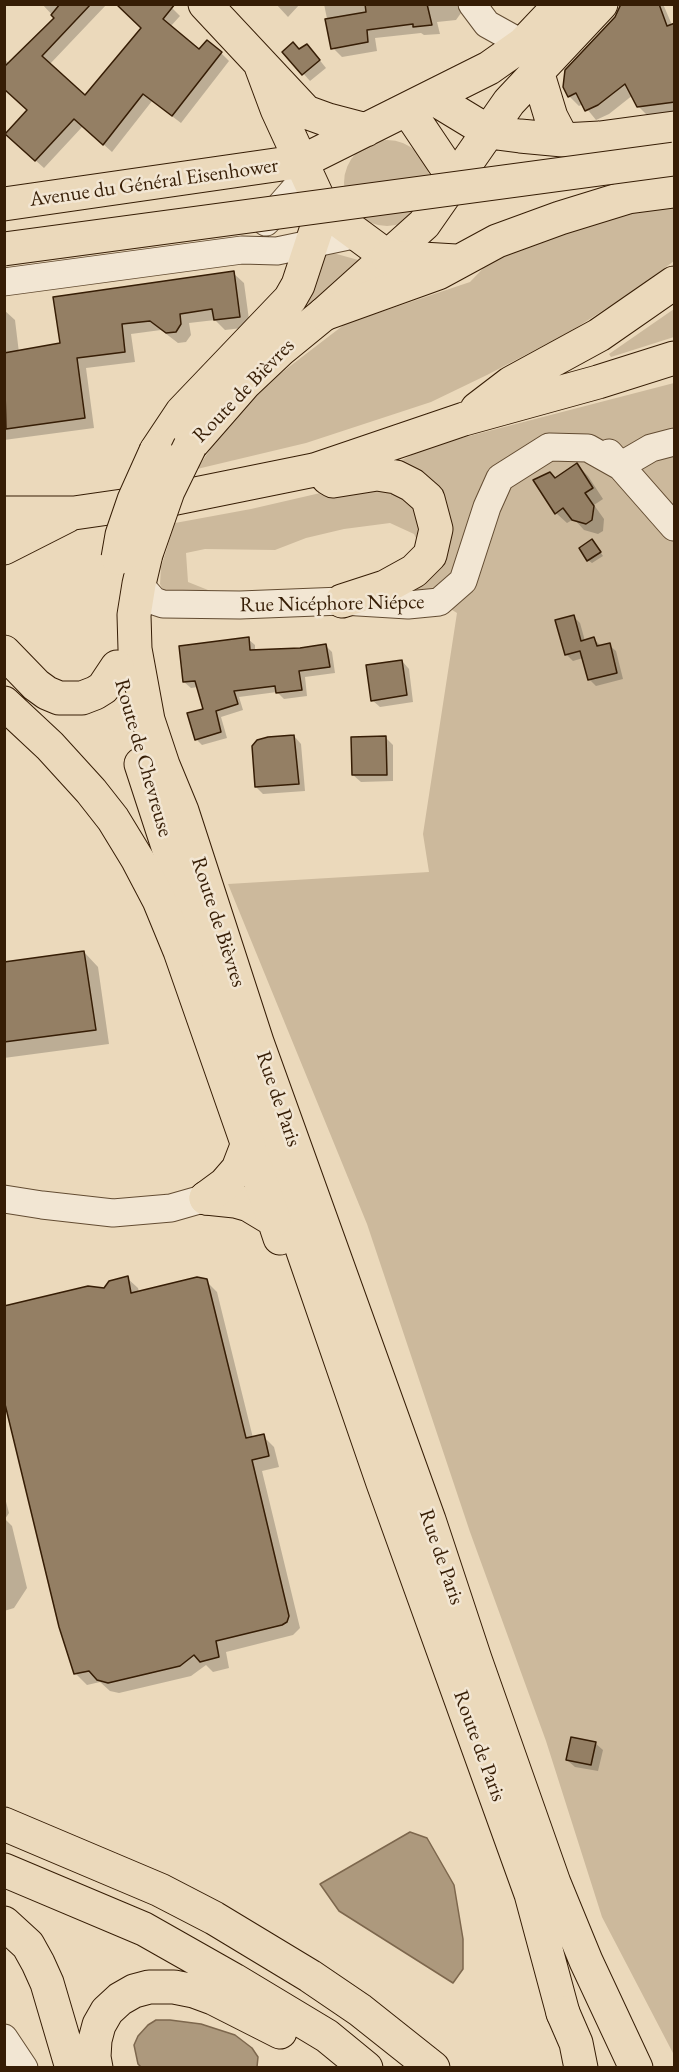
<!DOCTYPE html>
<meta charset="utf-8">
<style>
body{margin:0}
#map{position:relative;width:679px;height:2072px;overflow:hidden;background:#ebd9bb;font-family:"EB Garamond",serif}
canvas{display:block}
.frame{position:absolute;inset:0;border:6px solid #361d05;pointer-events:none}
</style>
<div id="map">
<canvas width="679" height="2072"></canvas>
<div class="frame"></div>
</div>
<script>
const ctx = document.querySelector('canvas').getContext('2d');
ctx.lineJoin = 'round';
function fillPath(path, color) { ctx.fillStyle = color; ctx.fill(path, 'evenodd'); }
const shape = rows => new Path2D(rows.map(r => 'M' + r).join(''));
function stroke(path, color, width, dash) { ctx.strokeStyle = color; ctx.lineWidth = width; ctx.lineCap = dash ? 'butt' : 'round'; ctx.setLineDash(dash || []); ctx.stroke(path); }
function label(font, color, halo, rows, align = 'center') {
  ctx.font = font + ' "EB Garamond",serif'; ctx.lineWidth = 5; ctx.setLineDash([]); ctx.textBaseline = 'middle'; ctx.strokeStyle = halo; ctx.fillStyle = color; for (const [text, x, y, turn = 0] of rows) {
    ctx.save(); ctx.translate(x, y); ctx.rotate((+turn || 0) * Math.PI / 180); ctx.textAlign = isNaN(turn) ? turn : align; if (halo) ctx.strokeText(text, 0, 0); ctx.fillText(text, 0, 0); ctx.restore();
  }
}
const green = shape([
 '344 183a43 43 0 1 1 86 0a43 43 0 1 1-86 0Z',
 [674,207,674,261,635,290,571,331,487,375,431,402,306,443,197,469,215,442,268,383,345,324,470,282,495,256,621,213],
 [333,253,362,261,306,307,303,307,326,254],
 [674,309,674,337,611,357,609,354],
 [674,383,674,2055,602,1917,546,1741,470,1532,367,1224,228,884,429,872,423,834,457,613,433,598,378,597,447,535,394,464,427,447],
 [368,482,386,484,420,511,419,544,414,534,390,523,344,529,306,538,275,550,205,549,186,553,188,582,218,594,164,592,160,584,161,567,175,523,251,509]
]);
const water = shape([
 [410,1832,427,1838,454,1885,463,1939,463,1969,453,1983,339,1911,320,1884,410,1832],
 [156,2020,170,2020,201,2024,235,2035,252,2048,258,2057,257,2067,141,2067,138,2064,134,2045,138,2036,148,2025,156,2020]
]);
const shadow = shape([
 [42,4,107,4,49,65,86,97,172,8,180,16,170,27,199,51,221,53,229,61,181,123,152,101,112,152,83,126,44,168,15,142,29,110,4,88,4,59,10,64,55,18],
 [276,4,300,4,288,17],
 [324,4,460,4,461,13,456,20,437,22,440,34,424,35,421,33,375,38,377,51,342,57,333,48],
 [623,4,663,4,672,25,674,24,674,113,648,116,638,106,633,95,609,114,596,120,583,104,579,106,569,96],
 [300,51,314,53,326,68,310,81,284,52],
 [233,273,244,283,250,327,225,330,215,320,189,323,191,335,186,342,178,343,161,330,131,334,135,362,86,368,94,428,4,440,4,310,15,320,19,353,61,344],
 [577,465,588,476,603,499,594,505,604,519,603,531,598,534,584,530,574,519,567,523,556,513,555,479],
 [595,544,603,556,592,563,588,560],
 [573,616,580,623,585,641,594,639,600,645,609,645,616,651,623,679,596,686,589,679,583,658,573,661,566,654],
 [248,639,255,645,255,651,300,649,325,645,332,652,335,673,305,677,307,696,284,699,277,692,239,697,243,710,221,717,227,738,202,745,196,739,205,711,198,687,191,688,184,682],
 [402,661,409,669,413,702,380,707,372,700],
 [294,736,301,744,305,791,263,794,256,787],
 [386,738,393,745,393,781,361,782,353,775],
 [84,952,98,967,109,1044,4,1058,4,964],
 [127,1278,138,1288,139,1292,206,1281,217,1292,253,1438,263,1436,274,1447,279,1467,262,1471,300,1628,293,1635,226,1652,229,1668,213,1672,206,1665,191,1676,119,1693,110,1691,100,1682,87,1685,76,1674,104,1289],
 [4,1494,9,1513,5,1519,12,1526,27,1588,14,1608,4,1611],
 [595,1743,603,1750,598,1771,575,1767,567,1760]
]);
const building = shape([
 [60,4,91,4,42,56,85,95,141,28,116,4,175,4,163,19,199,49,207,40,222,52,172,116,143,94,103,145,74,119,35,161,5,134,27,110,4,89,4,67,54,18,51,15,60,4],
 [365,4,427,4,432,25,413,27,413,24,367,30,368,42,331,49,325,19,366,12,365,4],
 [621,4,659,4,667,26,675,23,675,102,637,107,625,84,598,105,585,111,576,93,568,97,563,87,565,70,615,17,621,4],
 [293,42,299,49,307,44,320,60,302,75,282,52,293,42],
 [234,271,240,317,214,320,212,309,180,314,181,324,176,332,166,333,150,321,122,324,125,352,77,358,85,418,6,429,4,353,60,343,53,297,234,271],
 [577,463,593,488,585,493,594,506,592,520,586,524,572,520,563,508,555,514,533,480,550,472,555,478,577,463],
 [592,539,601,552,587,561,579,548,592,539],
 [574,615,581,641,594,637,597,646,610,643,617,673,588,680,580,651,565,655,555,620,574,615],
 [249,637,250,650,300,648,326,644,330,667,299,671,302,690,276,693,275,686,234,691,238,704,216,711,221,732,195,740,187,713,203,709,195,681,183,682,179,646,249,637],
 [402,660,407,695,371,701,366,665,402,660],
 [294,735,299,784,255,787,252,746,257,740,268,737,294,735],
 [386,736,387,775,352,775,351,737,386,736],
 [84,951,96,1030,4,1042,4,962,84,951],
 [128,1276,131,1293,197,1277,207,1279,246,1438,264,1434,269,1456,252,1460,289,1616,287,1622,282,1625,216,1641,219,1657,200,1662,194,1655,180,1666,108,1683,97,1680,89,1671,74,1674,59,1627,4,1400,4,1306,88,1286,104,1288,109,1281,128,1276],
 [571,1737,596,1742,591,1765,566,1760,571,1737]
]);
const minor = shape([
 [472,4,487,24,523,44],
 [266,222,308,174],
 [4,282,242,250,277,251,358,234],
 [609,453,674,527],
 [139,584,154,601,163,604,240,605,342,601,408,605,439,602,463,581,487,507,500,478,549,447,588,448,620,466,651,448,674,442],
 [4,1199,42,1205,113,1213,171,1208,206,1198],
 [4,2038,24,2068]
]);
const major = shape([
 [205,4,306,112,328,120,366,130],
 [261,66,277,109,323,209,388,257],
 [537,71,551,117,563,140],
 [433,98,489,132,520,136,563,140,600,138,674,128],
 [408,110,455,180],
 [4,204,303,161,489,68,523,44,561,4],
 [190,446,245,383,280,350,324,314,424,224,509,102,601,4],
 [156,451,182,412,290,299,298,285,323,209],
 [146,554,139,584,134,615,135,649,148,720,163,765,182,811,257,1042,429,1520,475,1659,554,1883,586,1961,636,2068],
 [141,764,246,1086,383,1483,531,1894,563,2013],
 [206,1198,235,1201,249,1205,274,1220,280,1238]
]);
const highway = shape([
 [388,257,456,261],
 [324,314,438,273,497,241,560,218,628,197,674,191],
 [477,409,511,383,599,335,674,283],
 [328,478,333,481,377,474,396,477,412,485,428,499,436,529,430,555,414,571,385,587,342,601],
 [4,513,74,513,171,499,314,470,464,419,598,382,674,358],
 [4,548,67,516],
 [4,652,36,685,47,693,59,698,82,698,95,693,103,688,117,667],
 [4,703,50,746,91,791,113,819,138,860,159,900,180,951,274,1220],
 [206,1198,225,1184,238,1169,248,1143],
 [4,1824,160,1890,214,1918,310,1976,360,2010,433,2068],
 [4,1870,144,1929,234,1980,327,2036,366,2068],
 [4,1923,28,1945,38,1963,47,1983,72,2068],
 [563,2013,576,2043,581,2068],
 [96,2068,94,2057,95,2040,99,2025,107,2011,120,1999,134,1991,149,1987,174,1987,194,1991,213,1998,280,2032]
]);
const majorBridge = shape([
 [146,554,168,491,190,446],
 [118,558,122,535,134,500,156,451]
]);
const highwayBridge = shape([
 [4,249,674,159]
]);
const streetNames = [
 ["Avenue du Général Eisenhower",154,183,-8],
 ["Route de Bièvres",244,391,-46],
 ["Rue Nicéphore Niépce",332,604,-1],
 ["Route de Chevreuse",143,758,74],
 ["Route de Bièvres",218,922,72],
 ["Rue de Paris",278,1099,71],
 ["Rue de Paris",441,1557,71],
 ["Route de Paris",479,1746,70]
];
fillPath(green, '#ccb99c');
fillPath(water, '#ad997d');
stroke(water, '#7d674d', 1.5);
fillPath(shadow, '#0003');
fillPath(building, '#947f64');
stroke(building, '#361d05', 1.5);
stroke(minor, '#634c32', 29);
stroke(major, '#361d05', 35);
stroke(highway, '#361d05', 35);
stroke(minor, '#f2e6d3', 27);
stroke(major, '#ebd9bb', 33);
stroke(highway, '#ebd9bb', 33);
stroke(majorBridge, '#361d05', 35, []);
stroke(highwayBridge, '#361d05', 35, []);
stroke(majorBridge, '#ebd9bb', 33);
stroke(highwayBridge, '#ebd9bb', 33);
label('21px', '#361d05', '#f2e6d3', streetNames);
</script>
